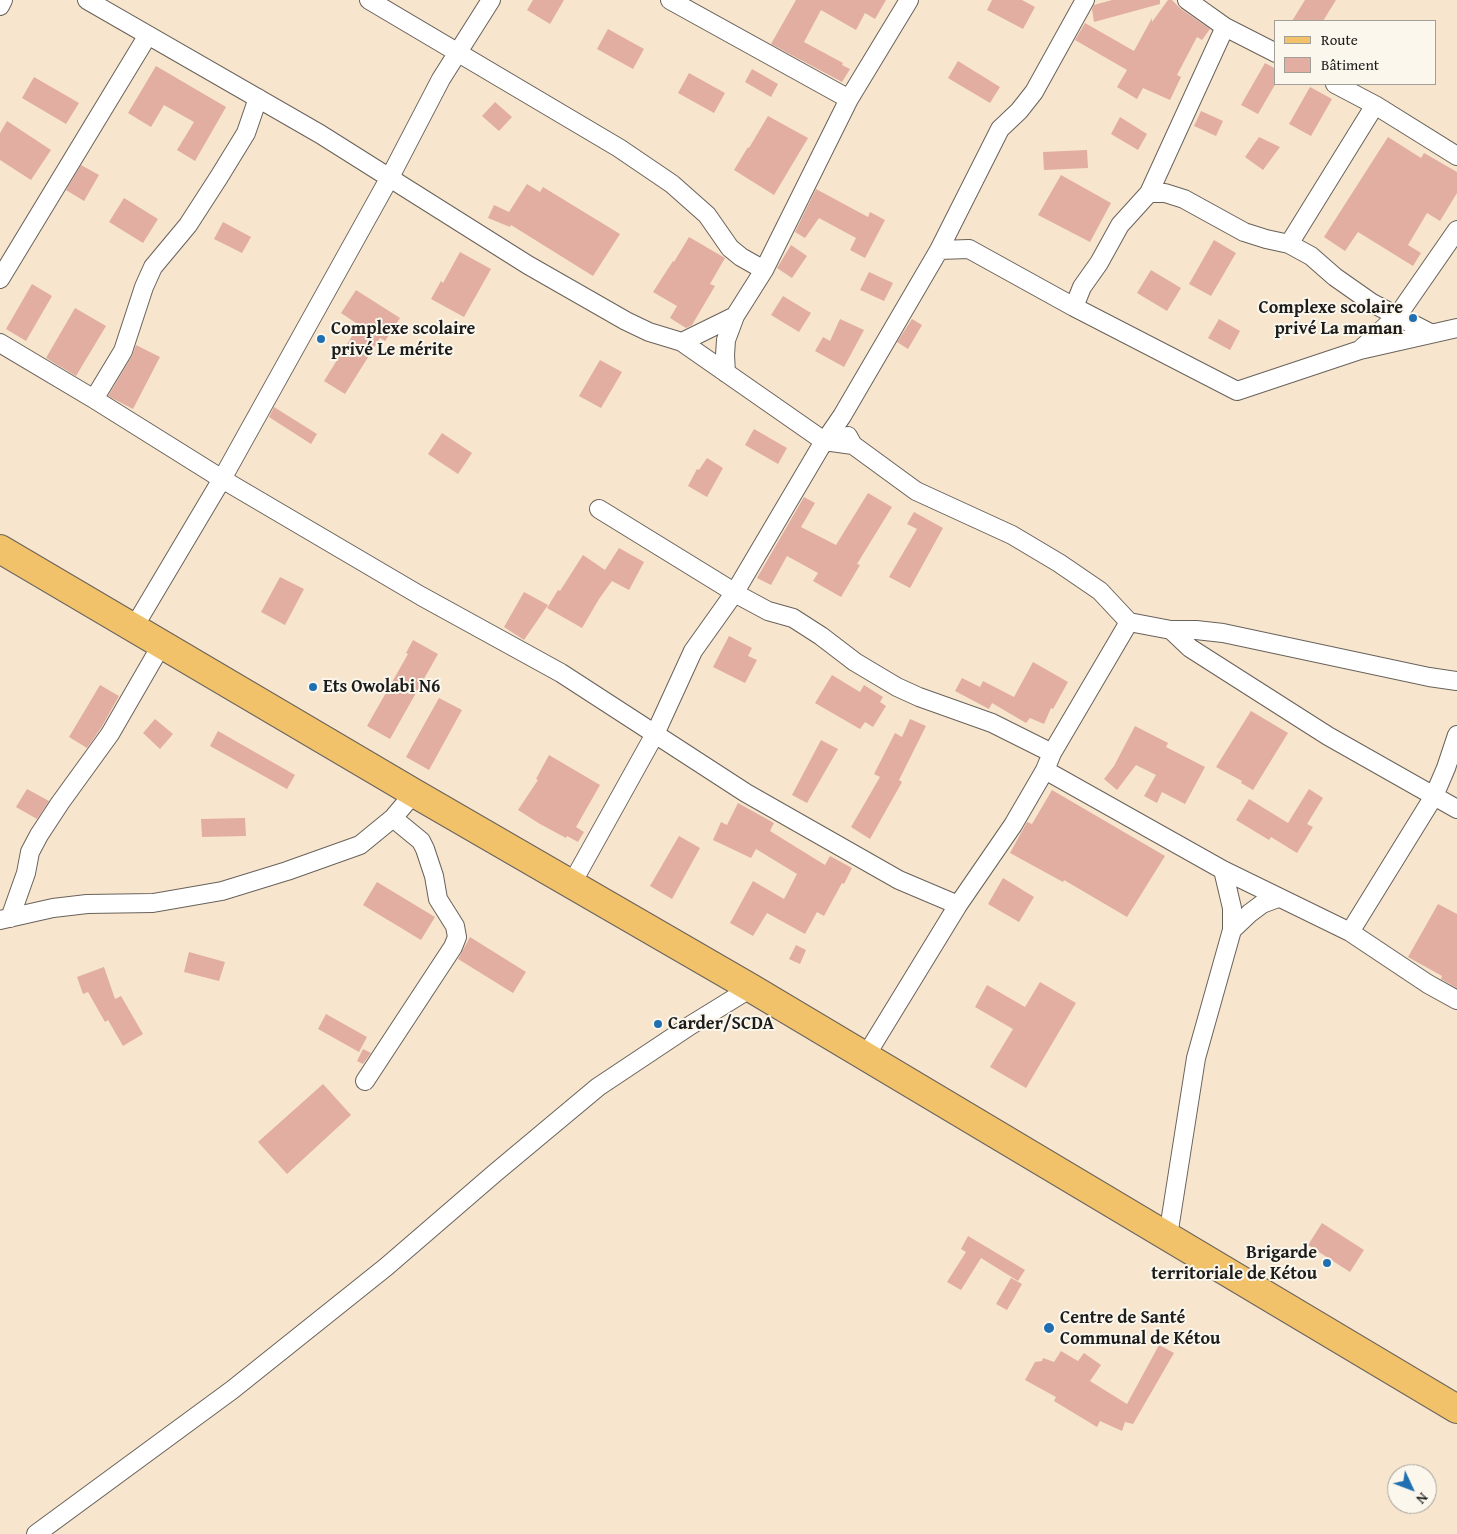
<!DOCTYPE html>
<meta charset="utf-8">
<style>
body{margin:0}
#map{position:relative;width:1457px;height:1534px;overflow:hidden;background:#f7e5ce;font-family:"Gentium Book Plus",serif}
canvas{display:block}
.legend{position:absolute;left:1274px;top:20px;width:162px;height:65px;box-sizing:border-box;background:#fbf7ec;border:1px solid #a29f99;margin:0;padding:6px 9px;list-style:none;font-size:15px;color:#1c1c1c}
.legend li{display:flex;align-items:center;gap:10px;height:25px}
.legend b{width:25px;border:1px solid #a29f99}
.north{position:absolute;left:1387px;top:1464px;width:50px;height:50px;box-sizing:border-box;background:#fbf7ec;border:1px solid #a29f99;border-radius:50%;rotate:133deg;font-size:14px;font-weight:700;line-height:20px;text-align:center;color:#1c1c1c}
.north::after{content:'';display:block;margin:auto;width:18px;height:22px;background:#1f6fb2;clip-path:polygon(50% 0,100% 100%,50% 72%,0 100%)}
</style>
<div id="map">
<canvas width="1457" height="1534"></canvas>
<ul class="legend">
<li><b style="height:6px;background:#f2c26a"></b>Route</li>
<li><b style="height:14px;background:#e2aea1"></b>Bâtiment</li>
</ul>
<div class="north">N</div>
</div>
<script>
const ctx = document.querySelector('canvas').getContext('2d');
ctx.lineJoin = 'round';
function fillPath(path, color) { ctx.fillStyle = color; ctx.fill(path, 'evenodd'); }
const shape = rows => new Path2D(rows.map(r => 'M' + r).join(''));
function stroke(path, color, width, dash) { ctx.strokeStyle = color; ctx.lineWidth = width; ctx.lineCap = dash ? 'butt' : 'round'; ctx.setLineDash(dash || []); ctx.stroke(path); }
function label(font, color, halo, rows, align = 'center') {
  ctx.font = font + ' "Gentium Book Plus",serif'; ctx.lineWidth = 4; ctx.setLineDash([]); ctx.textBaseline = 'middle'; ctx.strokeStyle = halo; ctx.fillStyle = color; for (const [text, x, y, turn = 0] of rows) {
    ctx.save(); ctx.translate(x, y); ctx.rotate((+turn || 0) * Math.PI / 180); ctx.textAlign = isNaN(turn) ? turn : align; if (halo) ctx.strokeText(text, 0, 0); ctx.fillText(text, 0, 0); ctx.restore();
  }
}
const building = shape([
 [533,0,564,0,550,24,527,10],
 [796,0,886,0,875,19,865,13,856,30,821,10,804,42,843,63,842,65,850,69,842,82,771,44],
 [992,0,1022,0,1035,7,1023,29,987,10],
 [1112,0,1160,0,1160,4,1094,22,1092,9,1094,5],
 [1168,0,1172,0,1181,9,1210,29,1202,40,1197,37,1177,75,1181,77,1170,100,1143,88,1137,99,1117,87,1127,70,1075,40,1085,23,1134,51,1152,18,1152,22],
 [1305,0,1336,0,1323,21,1292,21],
 [608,29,644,49,633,69,597,49],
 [958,61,1000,87,990,103,948,78],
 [1265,63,1276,69,1276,83,1258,114,1241,105],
 [156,66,226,107,195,161,177,150,194,122,164,105,151,127,128,113],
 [752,69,778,84,771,97,745,82],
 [689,73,725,93,714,113,678,93],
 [34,77,79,103,66,124,22,98],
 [1310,87,1332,99,1311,136,1289,124],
 [495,102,512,117,499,131,482,116],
 [1201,111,1223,121,1216,136,1194,126],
 [768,116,808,138,774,195,734,170,748,147,749,148],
 [1120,117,1147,134,1138,150,1111,134],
 [7,121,51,150,31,180,0,160,0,133],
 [1259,137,1280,147,1263,170,1245,157],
 [1388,137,1421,158,1424,153,1457,172,1457,193,1440,221,1427,213,1408,245,1421,253,1413,266,1358,232,1345,251,1324,237],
 [1087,150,1088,168,1044,170,1043,152],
 [81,165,99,175,84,201,66,190],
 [1061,175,1111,203,1090,242,1038,215],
 [527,184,540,192,543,187,620,234,593,276,511,225,510,227,488,218,494,205,509,212],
 [816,189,868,217,870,212,885,220,865,258,850,250,856,238,819,218,805,238,795,232],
 [124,198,158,219,143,243,109,222],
 [223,222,251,237,242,253,214,239],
 [689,237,725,258,710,284,715,286,692,325,686,328,670,318,677,306,653,292,673,261,674,262],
 [1214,240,1236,253,1211,296,1189,284],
 [791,245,807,256,792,278,777,268],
 [460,252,491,269,464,317,431,299,441,281,443,283],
 [1151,270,1181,288,1167,311,1137,293],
 [869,272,893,283,884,301,860,290],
 [32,284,52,296,26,341,6,329],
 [356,290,400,318,385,341,380,338,345,394,324,381,359,325,341,313],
 [783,296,811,313,799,332,771,315],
 [75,308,106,326,76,376,46,358],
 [840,319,864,330,844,367,815,351,823,337,830,341],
 [912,319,922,325,908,349,897,342],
 [1219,319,1240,331,1230,350,1208,338],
 [136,345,160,357,133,409,108,396,132,356],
 [600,360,622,372,601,408,579,396],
 [274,407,317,434,311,444,269,417],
 [754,429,787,448,778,464,745,445],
 [442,433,472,453,458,474,428,454],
 [707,458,723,468,707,497,688,486,697,469,699,470],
 [868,493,892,507,857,564,860,565,841,597,813,581,818,573,787,556,771,585,757,578,804,497,815,503,801,527,836,545],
 [914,512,943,528,910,588,889,577,917,529,907,524],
 [619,548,644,562,629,590,612,581,599,599,582,628,547,608,558,590,560,591,583,555,605,570],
 [280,577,304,589,285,625,261,612],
 [524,592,548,605,524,640,504,627],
 [729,636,752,648,748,656,757,660,745,683,713,667],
 [413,640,438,654,390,739,367,726,408,654,406,653],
 [1033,662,1068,682,1053,709,1051,708,1044,724,1030,718,1026,723,992,703,989,709,955,691,962,678,980,687,983,681,1014,697],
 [832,675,860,692,864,685,883,697,880,702,886,706,873,727,865,722,860,729,815,703],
 [100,685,119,696,101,728,87,748,69,737],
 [439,698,462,710,429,770,406,757],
 [1251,711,1288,733,1253,790,1241,783,1242,781,1216,767],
 [155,719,173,734,160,749,143,733],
 [910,719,926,726,899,780,902,782,870,839,851,827,880,777,874,774,895,733,902,737],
 [1135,726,1168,743,1166,747,1205,767,1185,804,1162,792,1157,803,1144,796,1156,775,1136,765,1117,790,1104,779,1114,766],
 [218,731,295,775,287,789,210,746],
 [821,740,838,749,807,803,792,795],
 [549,755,600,785,576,827,584,832,578,842,567,836,566,838,540,824,518,810,538,780,536,779],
 [27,789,49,801,37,819,16,807],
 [1309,789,1323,798,1307,824,1313,827,1297,853,1271,837,1269,840,1236,820,1249,799,1288,823],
 [1052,790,1165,856,1127,917,1064,880,1063,882,1010,853,1027,822,1032,824],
 [738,803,774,823,770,831,825,865,830,856,852,868,844,884,842,883,824,916,817,912,805,934,767,913,753,936,730,923,753,881,784,899,797,874,756,849,751,858,713,840,721,822,727,825],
 [245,818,246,836,202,837,201,819],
 [679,836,700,848,672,899,650,886],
 [1003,878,1034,897,1019,922,988,904],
 [377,882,435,917,421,940,363,905],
 [1438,904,1457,914,1457,988,1441,979,1442,976,1408,957],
 [470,937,526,972,513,993,458,959],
 [796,945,806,950,800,964,789,959],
 [189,952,225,962,219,981,184,972],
 [104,967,115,999,121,996,143,1034,123,1046,108,1020,105,1022,88,992,83,994,77,977],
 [1040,982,1076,1003,1026,1088,990,1067,1013,1029,975,1007,987,985,1025,1007],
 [326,1014,367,1037,359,1052,318,1029],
 [363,1049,371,1053,363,1064,357,1061],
 [323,1084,351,1115,287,1174,258,1142],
 [1322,1223,1364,1250,1350,1272,1308,1245],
 [968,1236,1025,1270,1018,1281,981,1258,961,1290,947,1282,966,1252,961,1249],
 [1011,1278,1022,1284,1007,1310,996,1304],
 [1159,1345,1174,1353,1133,1424,1125,1422,1122,1431,1100,1421,1097,1427,1054,1401,1056,1397,1025,1380,1035,1362,1042,1361,1043,1358,1054,1362,1061,1351,1078,1361,1084,1353,1101,1365,1090,1381,1127,1404]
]);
const minor = shape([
 [87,0,320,134,528,265,626,321,649,332,682,342,824,441,853,445],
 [369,0,619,148,672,184,707,215,730,248,741,257,764,270],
 [670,0,849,99],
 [1187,0,1225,27,1276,53],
 [0,6,3,0],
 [1335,84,1375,105,1457,156],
 [1149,193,1165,193,1184,199,1244,232,1266,239,1289,244,1311,256,1335,277,1372,303,1430,333],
 [1289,244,1375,105],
 [939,250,969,249,1074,307,1237,391,1360,350,1457,328],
 [0,279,148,35],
 [1074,307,1082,287,1099,263,1120,225,1149,193,1225,27],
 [682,342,735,316],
 [0,343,94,399,222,479,421,596,561,673,746,793,899,880,958,905],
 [1362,348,1398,315,1457,230],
 [726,373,725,355,726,340,735,316,764,270,849,99,909,0],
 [94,399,123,351,144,287,153,267,188,225,219,177,246,133,258,98],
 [848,436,853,445,916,491,1012,535,1059,563,1100,591,1129,622,1171,630,1196,630,1223,633,1429,677,1457,681],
 [599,509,742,597,768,611,793,618,821,636,855,662,897,687,919,697,992,723,1052,753],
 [134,627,222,479,390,177,441,79,491,0],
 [1171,630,1190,648,1328,736,1457,809],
 [1045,770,1223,870,1350,932,1428,984,1457,1000],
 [571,885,655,734,693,651,735,592,820,448,842,416,939,250,1000,129,1019,111,1034,92,1085,0],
 [10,918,26,873,30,852,39,835,60,803,110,734,162,644],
 [0,920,53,908,87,904,153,903,222,891,287,871,360,845,393,818,414,793],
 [1232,930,1250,913,1262,904,1278,898],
 [1350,932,1434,796,1446,768,1457,735],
 [865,1057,958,905,1013,825,1045,770,1052,753,1129,622],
 [365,1081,453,947,457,937,455,926,438,899,434,876,425,849,421,841,393,818],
 [1168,1236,1196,1058,1232,930,1232,908,1223,870],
 [36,1534,232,1390,386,1267,495,1173,598,1087,691,1025,751,988]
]);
const primary = shape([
 [0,549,414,793,751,988,1457,1409]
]);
const markers = [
 [1413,318,5,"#1f6fb2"],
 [321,339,5,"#1f6fb2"],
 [313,687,5,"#1f6fb2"],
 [658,1024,5,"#1f6fb2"],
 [1327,1263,5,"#1f6fb2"],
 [1049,1328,6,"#1f6fb2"]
];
const poiNames = [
 ["Complexe scolaire",1403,308,"right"],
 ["privé La maman",1403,329,"right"],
 ["Complexe scolaire",331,329],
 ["privé Le mérite",331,350],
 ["Ets Owolabi N6",323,687],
 ["Carder/SCDA",668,1024],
 ["Brigarde",1317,1253,"right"],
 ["territoriale de Kétou",1317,1274,"right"],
 ["Centre de Santé",1060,1318],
 ["Communal de Kétou",1060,1339]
];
fillPath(building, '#e2aea1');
stroke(minor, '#69625a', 20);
stroke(primary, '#69625a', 30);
stroke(minor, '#fff', 18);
stroke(primary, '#f2c26a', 28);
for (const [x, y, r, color] of markers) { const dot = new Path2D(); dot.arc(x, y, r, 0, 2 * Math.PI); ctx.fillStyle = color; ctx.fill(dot); stroke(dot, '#fbf7ec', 2); }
label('bold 18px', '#1c1c1c', '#fbf7ec', poiNames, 'left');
</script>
